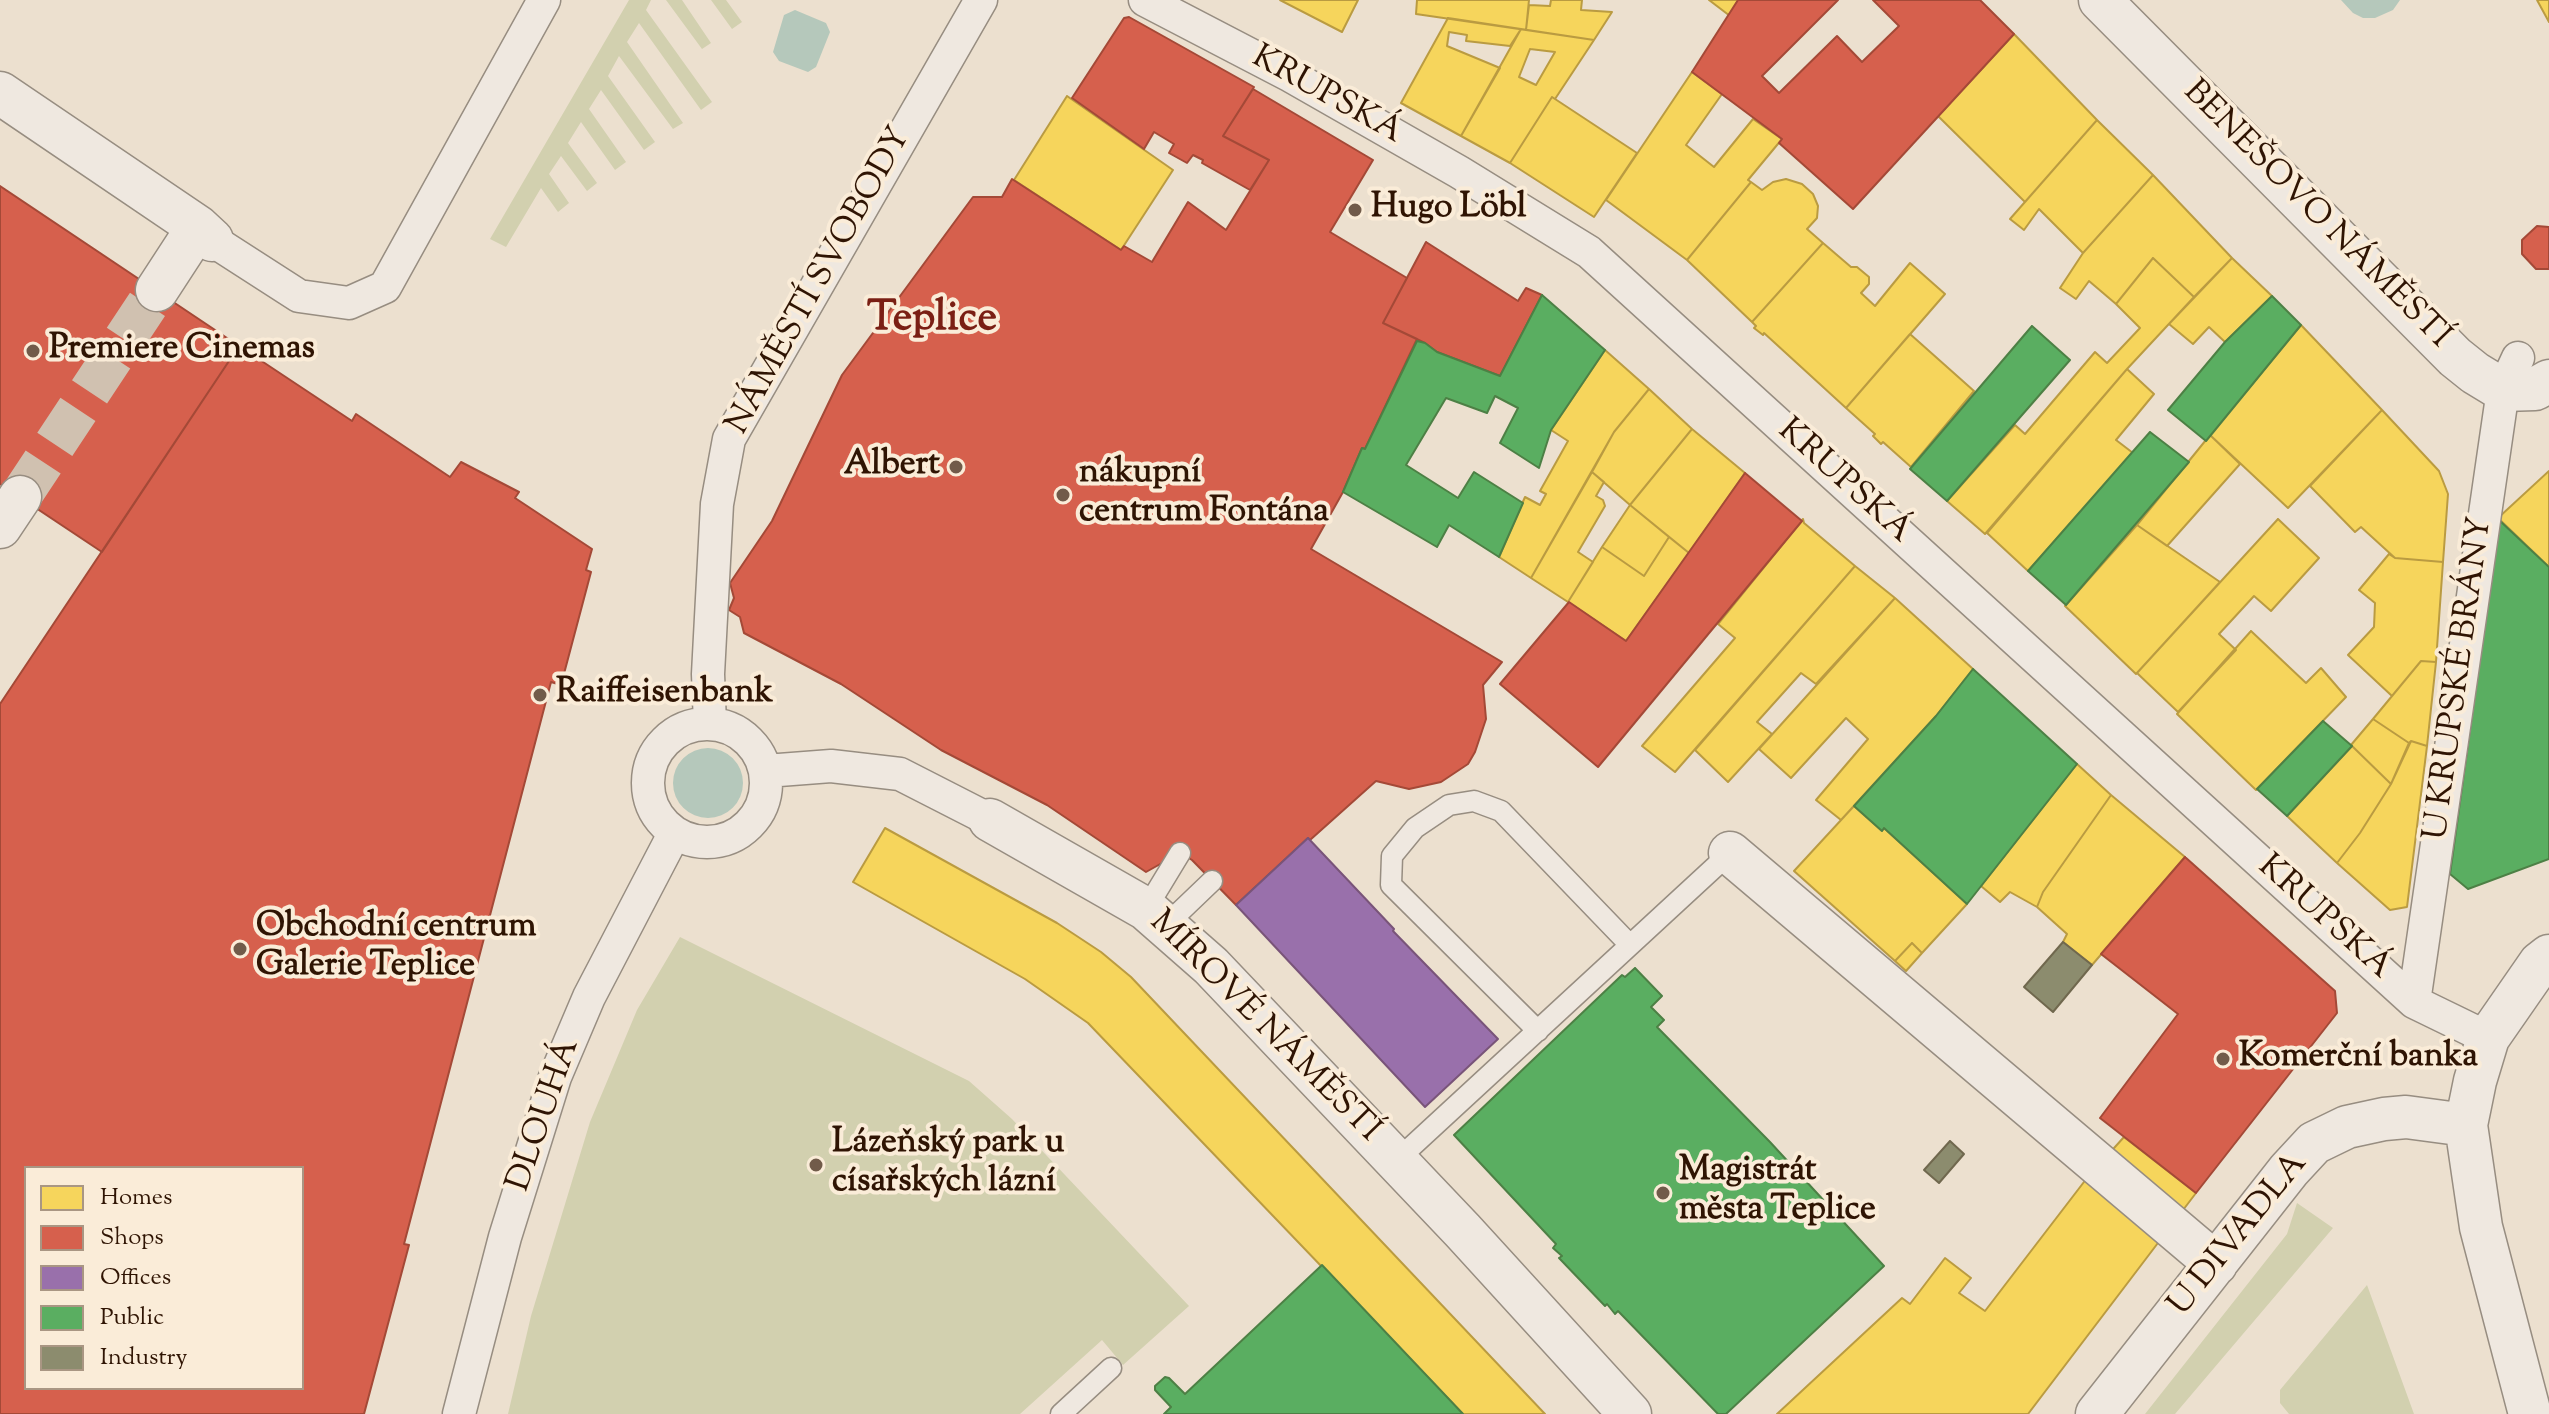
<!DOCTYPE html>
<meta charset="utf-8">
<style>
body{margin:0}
#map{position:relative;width:2549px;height:1414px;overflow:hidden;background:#ece0cf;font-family:"Sorts Mill Goudy",serif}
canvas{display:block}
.legend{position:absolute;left:24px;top:1166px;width:280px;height:224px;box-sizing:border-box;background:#faecd8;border:2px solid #a99683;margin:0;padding:10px 14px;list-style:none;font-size:24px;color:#2f1403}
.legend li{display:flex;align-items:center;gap:16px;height:40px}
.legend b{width:40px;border:2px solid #a99683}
</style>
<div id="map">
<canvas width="2549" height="1414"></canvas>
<ul class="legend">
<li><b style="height:22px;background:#f6d55c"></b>Homes</li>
<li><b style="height:22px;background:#d6604d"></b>Shops</li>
<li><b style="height:22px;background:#9970ab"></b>Offices</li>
<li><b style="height:22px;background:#5aae61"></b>Public</li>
<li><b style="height:22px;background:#8c8c6e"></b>Industry</li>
</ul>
</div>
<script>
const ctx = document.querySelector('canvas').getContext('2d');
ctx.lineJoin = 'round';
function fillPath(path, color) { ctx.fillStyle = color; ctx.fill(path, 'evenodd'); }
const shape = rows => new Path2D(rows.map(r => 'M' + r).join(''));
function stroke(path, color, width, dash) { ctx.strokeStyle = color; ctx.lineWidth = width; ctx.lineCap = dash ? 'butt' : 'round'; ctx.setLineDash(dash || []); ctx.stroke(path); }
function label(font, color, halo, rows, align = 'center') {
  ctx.font = font + ' "Sorts Mill Goudy",serif'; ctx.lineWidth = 8; ctx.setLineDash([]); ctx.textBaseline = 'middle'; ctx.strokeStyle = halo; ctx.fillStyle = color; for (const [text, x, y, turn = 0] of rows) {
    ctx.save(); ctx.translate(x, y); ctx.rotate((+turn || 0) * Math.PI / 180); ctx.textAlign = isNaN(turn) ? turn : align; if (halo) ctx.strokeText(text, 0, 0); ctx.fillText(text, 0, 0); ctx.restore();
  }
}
const green = shape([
 [629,0,651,0,646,10,712,102,701,110,639,23,627,42,683,123,673,129,619,56,608,76,655,142,644,150,601,90,589,109,626,162,615,170,581,122,568,143,597,183,587,191,561,156,549,174,569,203,558,212,541,188,506,247,490,239],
 [666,0,682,0,711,43,702,49],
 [711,0,726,0,742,22,732,29],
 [680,937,969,1081,1012,1119,1189,1306,1123,1365,1102,1340,1020,1414,508,1414,531,1316,590,1122,637,1010],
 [2297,1203,2333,1228,2175,1414,2145,1414,2287,1234],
 [2367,1285,2414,1414,2289,1414,2280,1403,2280,1390]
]);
const water = shape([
 [2341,0,2400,0,2393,10,2375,18,2363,18,2353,13],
 [795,10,826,23,830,32,816,67,808,72,779,61,773,52,784,15],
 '673 783a35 35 0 1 1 70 0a35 35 0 1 1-70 0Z'
]);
const homes = shape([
 [1280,0,1358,0,1342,32,1280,0],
 [1417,0,1529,0,1526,30,1416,14,1417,0],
 [1551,0,1582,0,1581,10,1612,12,1594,40,1526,30,1529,5,1550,6,1551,0],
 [1709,0,1738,0,1730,16,1709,0],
 [2537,0,2549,0,2549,22,2537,0],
 [1448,18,1521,29,1510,46,1466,41,1467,35,1449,32,1447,46,1500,68,1461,136,1401,103,1448,18],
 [1521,29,1594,40,1555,99,1552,97,1510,163,1461,136,1521,29],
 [1530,49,1555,52,1536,85,1519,77,1530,49],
 [2014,34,2097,120,2025,202,1938,116,2014,34],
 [1692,72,1722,94,1686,145,1714,167,1753,119,1782,139,1748,180,1751,182,1687,260,1606,200,1692,72],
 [1067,96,1173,170,1121,250,1014,180,1067,96],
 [1552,97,1637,153,1594,217,1510,163,1552,97],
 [2097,120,2153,175,2083,253,2039,209,2024,230,2010,219,2097,120],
 [2153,175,2232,258,2194,297,2153,258,2116,304,2089,281,2076,299,2060,288,2083,253,2153,175],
 [1786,179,1802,184,1813,194,1818,206,1817,218,1807,229,1823,243,1752,322,1687,260,1751,182,1762,190,1773,182,1786,179],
 [1823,243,1851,267,1857,267,1869,277,1869,284,1861,293,1875,306,1910,263,1945,294,1846,408,1764,333,1763,335,1754,328,1756,326,1752,322,1823,243],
 [2153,258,2194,297,2127,369,1985,534,1947,501,2015,425,2025,434,2095,352,2107,363,2140,328,2116,304,2153,258],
 [2232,258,2272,296,2225,342,2209,327,2193,344,2169,324,2232,258],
 [2301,325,2382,410,2288,508,2210,435,2301,325],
 [1910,334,1974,391,1911,467,1883,442,1881,444,1873,436,1875,434,1846,408,1910,334],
 [1605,350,1649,389,1614,432,1531,578,1499,557,1525,497,1540,505,1546,494,1540,491,1568,441,1551,430,1605,350],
 [2127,369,2154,394,2116,440,2133,453,2028,571,1987,533,2127,369],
 [1649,389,1692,429,1630,505,1592,472,1614,432,1649,389],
 [2382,410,2439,471,2448,494,2443,562,2395,558,2361,527,2355,532,2310,486,2382,410],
 [1692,429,1745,473,1689,553,1630,505,1692,429],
 [2210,435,2240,464,2167,546,2137,525,2210,435],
 [2549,471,2549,567,2498,518,2549,471],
 [1592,472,1604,482,1596,496,1603,500,1605,506,1578,552,1593,562,1568,602,1531,578,1592,472],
 [1630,505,1669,537,1644,576,1602,547,1630,505],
 [1803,519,1804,523,1855,566,1675,772,1642,746,1735,638,1718,624,1803,519],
 [2278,519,2319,558,2271,611,2254,596,2219,634,2236,650,2178,712,2137,673,2278,519],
 [2137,525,2220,582,2136,674,2065,606,2137,525],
 [1669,537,1689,553,1626,641,1568,602,1602,547,1644,576,1669,537],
 [2389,554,2395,558,2443,562,2436,662,2421,661,2392,696,2348,655,2374,627,2375,603,2359,590,2389,554],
 [1855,566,1895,598,1816,684,1801,673,1757,722,1772,734,1728,782,1695,750,1855,566],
 [1895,598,1973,669,1936,716,1841,820,1816,800,1868,739,1846,718,1791,778,1759,749,1895,598],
 [2251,631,2306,683,2321,668,2346,697,2256,790,2177,714,2251,631],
 [2421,661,2436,662,2427,746,2411,741,2409,743,2373,719,2421,661],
 [2373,719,2409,743,2391,784,2351,745,2373,719],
 [2411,741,2427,746,2407,907,2390,910,2337,863,2360,833,2391,784,2411,741],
 [2352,746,2391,784,2360,833,2337,863,2287,816,2352,746],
 [2077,764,2111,795,2043,892,2037,907,2010,892,2000,902,1981,886,2077,764],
 [2111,795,2185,857,2092,965,2063,942,2067,934,2037,907,2043,892,2111,795],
 [1854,806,1882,831,1884,828,1967,904,1922,953,1912,943,1895,961,1794,871,1854,806],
 [885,828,1057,923,1101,952,1131,977,1545,1414,1463,1414,1088,1023,1025,979,853,882,885,828],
 [1912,943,1922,953,1906,971,1895,961,1912,943],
 [2124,1137,2196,1193,2164,1235,2087,1178,2124,1137],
 [2087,1178,2164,1235,2028,1414,1777,1414,1902,1298,1910,1304,1945,1258,1971,1278,1959,1293,1985,1311,2087,1178]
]);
const shops = shape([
 [1738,0,1838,0,1762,76,1779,93,1837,36,1862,62,1899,26,1873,0,1980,0,2014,34,1853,209,1779,143,1782,139,1692,72,1738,0],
 [1129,17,1254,87,1223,136,1269,160,1250,190,1202,163,1203,160,1193,155,1187,163,1169,153,1174,144,1154,132,1144,149,1072,98,1124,18,1129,17],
 [1253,89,1373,160,1330,232,1407,278,1383,323,1417,339,1365,449,1362,448,1343,492,1311,549,1502,662,1483,685,1486,719,1475,752,1468,764,1441,782,1409,789,1376,781,1310,840,1308,838,1236,905,1192,860,1180,853,1146,872,1047,805,941,750,841,684,744,633,740,617,729,610,734,598,730,583,772,521,842,375,973,197,1002,197,1012,179,1121,250,1124,246,1152,262,1188,202,1226,230,1269,160,1223,136,1253,89],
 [0,186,239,346,102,552,0,484,0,186],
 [2537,226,2549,227,2549,269,2536,269,2522,254,2522,240,2537,226],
 [1426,242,1518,301,1526,288,1542,295,1500,376,1437,352,1425,343,1383,323,1426,242],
 [239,346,352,421,356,414,450,477,461,462,519,492,515,498,592,549,586,570,591,572,561,685,551,682,404,1244,409,1245,364,1414,0,1414,0,704,239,346],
 [26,1168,302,1168,302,1388,26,1388,26,1168],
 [1745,473,1802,521,1598,767,1500,684,1569,602,1626,641,1745,473],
 [2185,857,2335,991,2337,1013,2196,1193,2100,1118,2178,1014,2101,954,2185,857]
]);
const offices = shape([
 [1308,838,1394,929,1393,931,1498,1039,1425,1107,1236,905,1308,838]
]);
const public = shape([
 [1542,295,1605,350,1551,430,1539,468,1500,443,1518,408,1495,396,1487,413,1446,398,1406,465,1458,498,1474,472,1523,503,1499,557,1449,525,1437,547,1343,492,1362,448,1365,449,1417,341,1425,343,1437,352,1500,376,1542,295],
 [2272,296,2301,325,2206,441,2168,410,2225,342,2272,296],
 [2032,326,2070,360,1947,501,1910,469,2032,326],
 [2150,432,2189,462,2066,605,2028,571,2150,432],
 [2499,520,2549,567,2549,859,2468,889,2450,874,2499,520],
 [1973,669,2077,764,1967,904,1884,828,1882,831,1854,806,1936,716,1973,669],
 [2323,721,2352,746,2287,816,2257,789,2323,721],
 [1635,968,1662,996,1651,1007,1664,1020,1657,1027,1770,1142,1884,1266,1726,1414,1718,1414,1618,1311,1615,1314,1607,1304,1605,1306,1559,1258,1562,1256,1553,1248,1556,1244,1454,1135,1622,975,1625,977,1635,968],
 [1322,1265,1463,1414,1164,1414,1171,1407,1155,1390,1155,1386,1165,1377,1169,1378,1185,1394,1322,1265]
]);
const industry = shape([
 [2063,942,2092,965,2053,1012,2024,987,2063,942],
 [1950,1141,1964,1154,1939,1183,1924,1170,1950,1141]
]);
const minorTunnel = shape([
 [20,497,157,290]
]);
const service = shape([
 [1146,909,1180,853],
 [1165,926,1212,881],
 [1538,1031,1391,885,1392,856,1415,828,1449,805,1474,801,1501,811,1630,945],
 [1396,1161,1730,853],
 [1061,1414,1111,1368]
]);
const pedestrian = shape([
 [1145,0,1291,76,1459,172,1589,252,2414,1002,2488,1038],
 [212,240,299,296,349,303,385,287,544,0],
 '648 783a59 59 0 1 1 118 0a59 59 0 1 1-118 0Z',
 [710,724,708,674,717,504,729,439,981,0],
 [766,771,831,766,900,774,990,820],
 [2414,1002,2503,390,2518,358],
 [459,1414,505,1237,555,1077,589,997,674,834]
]);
const minor = shape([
 [2100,0,2455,357,2475,373,2503,390,2535,389,2549,381],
 [0,93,198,227,212,240],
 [157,290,198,227],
 [0,527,20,497],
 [990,820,1146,909,1211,966,1463,1231,1630,1414],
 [1730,853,2216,1264],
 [2097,1414,2289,1170,2314,1143,2347,1127,2384,1119,2406,1117,2466,1125],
 [2530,1414,2481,1227,2466,1125,2475,1081,2488,1038,2540,963,2549,956]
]);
const markers = [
 [1355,210,8,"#715b4a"],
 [33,351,8,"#715b4a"],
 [956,467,8,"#715b4a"],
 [1063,495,8,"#715b4a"],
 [540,695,8,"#715b4a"],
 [240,949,8,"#715b4a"],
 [2223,1059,8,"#715b4a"],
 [816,1165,8,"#715b4a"],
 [1663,1193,8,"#715b4a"]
];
const streetNames = [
 ["KRUPSKÁ",1326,97,29],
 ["BENEŠOVO NÁMĚSTÍ",2315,216,45],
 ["NÁMĚSTÍ SVOBODY",821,282,-61],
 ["KRUPSKÁ",1843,483,42],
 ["U KRUPSKÉ BRÁNY",2461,679,-82],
 ["KRUPSKÁ",2323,919,42],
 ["MÍROVÉ NÁMĚSTÍ",1263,1028,45],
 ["DLOUHÁ",546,1116,-71],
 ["U DIVADLA",2240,1236,-51]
];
const poiNames = [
 ["Hugo Löbl",1371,210],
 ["Premiere Cinemas",49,351],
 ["Albert",940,467,"right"],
 ["nákupní",1079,475],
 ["centrum Fontána",1079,514],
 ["Raiffeisenbank",556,695],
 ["Obchodní centrum",256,929],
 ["Galerie Teplice",256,968],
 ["Komerční banka",2239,1059],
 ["Lázeňský park u",832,1145],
 ["císařských lázní",832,1184],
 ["Magistrát",1679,1173],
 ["města Teplice",1679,1212]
];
const districtNames = [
 ["Teplice",932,322]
];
fillPath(green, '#d2d0af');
fillPath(water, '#b5c8bb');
fillPath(homes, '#f6d55c');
stroke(homes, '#ba9b41', 2);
fillPath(shops, '#d6604d');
stroke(shops, '#a44937', 2);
fillPath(offices, '#9970ab');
stroke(offices, '#795479', 2);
fillPath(public, '#5aae61');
stroke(public, '#4d8045', 2);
fillPath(industry, '#8c8c6e');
stroke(industry, '#70684e', 2);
stroke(minorTunnel, '#d0c1b0', 42, [42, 21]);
stroke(service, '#978d81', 23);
stroke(pedestrian, '#978d81', 35);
stroke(minor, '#978d81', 45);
stroke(service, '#efe8e0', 20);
stroke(pedestrian, '#efe8e0', 32);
stroke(minor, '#efe8e0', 42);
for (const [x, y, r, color] of markers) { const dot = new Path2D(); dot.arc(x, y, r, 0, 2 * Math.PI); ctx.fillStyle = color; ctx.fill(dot); stroke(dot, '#faecd8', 3); }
label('34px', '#2f1403', '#faecd8', streetNames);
label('bold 34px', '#2f1403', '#faecd8', poiNames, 'left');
label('bold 42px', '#7a1f14', '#faecd8', districtNames);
</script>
